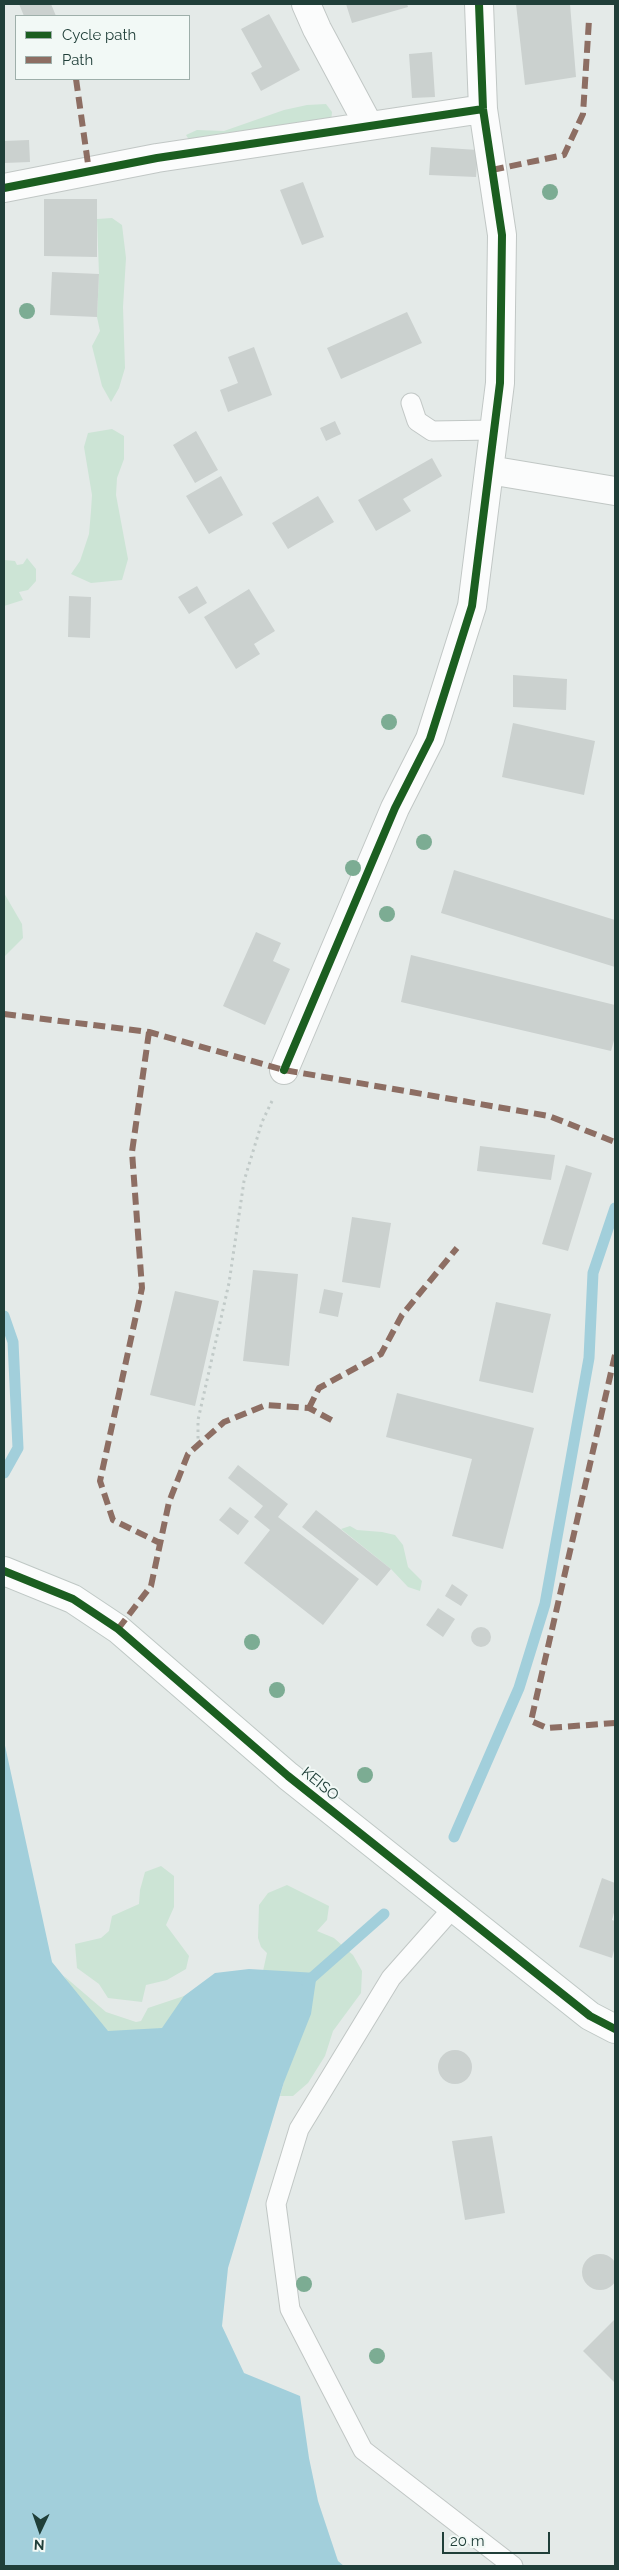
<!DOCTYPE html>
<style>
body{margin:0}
#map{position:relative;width:619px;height:2570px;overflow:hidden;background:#e4eae8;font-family:Raleway,sans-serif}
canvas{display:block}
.frame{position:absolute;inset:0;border:5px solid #203f39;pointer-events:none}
.legend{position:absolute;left:15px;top:15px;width:175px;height:65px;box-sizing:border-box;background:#f2f9f6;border:1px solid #9eafaa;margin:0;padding:6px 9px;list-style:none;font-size:15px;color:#203f39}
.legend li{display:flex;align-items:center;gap:10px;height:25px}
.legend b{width:25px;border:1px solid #9eafaa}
.north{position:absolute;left:15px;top:2505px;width:50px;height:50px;-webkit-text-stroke:4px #f2f9f6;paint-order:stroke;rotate:183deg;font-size:14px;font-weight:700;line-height:20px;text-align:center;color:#203f39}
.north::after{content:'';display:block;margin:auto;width:18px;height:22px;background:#203f39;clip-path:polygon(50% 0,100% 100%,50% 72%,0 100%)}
.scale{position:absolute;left:442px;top:2532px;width:108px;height:22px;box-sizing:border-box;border:2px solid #203f39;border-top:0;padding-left:6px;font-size:15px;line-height:18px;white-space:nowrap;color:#203f39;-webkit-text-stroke:4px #f2f9f6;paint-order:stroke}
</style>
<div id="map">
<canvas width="619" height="2570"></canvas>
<div class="frame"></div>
<ul class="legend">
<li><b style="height:6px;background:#1b5e20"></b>Cycle path</li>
<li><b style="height:6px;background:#8d6e63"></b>Path</li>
</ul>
<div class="north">N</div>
<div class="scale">20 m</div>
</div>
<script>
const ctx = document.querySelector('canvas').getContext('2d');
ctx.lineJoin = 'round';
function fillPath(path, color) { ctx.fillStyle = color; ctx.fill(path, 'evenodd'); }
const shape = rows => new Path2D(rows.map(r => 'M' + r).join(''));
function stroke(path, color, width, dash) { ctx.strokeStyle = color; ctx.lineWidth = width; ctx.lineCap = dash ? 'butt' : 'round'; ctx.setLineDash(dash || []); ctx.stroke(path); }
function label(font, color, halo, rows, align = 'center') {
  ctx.font = font + ' Raleway,sans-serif'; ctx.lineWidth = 4; ctx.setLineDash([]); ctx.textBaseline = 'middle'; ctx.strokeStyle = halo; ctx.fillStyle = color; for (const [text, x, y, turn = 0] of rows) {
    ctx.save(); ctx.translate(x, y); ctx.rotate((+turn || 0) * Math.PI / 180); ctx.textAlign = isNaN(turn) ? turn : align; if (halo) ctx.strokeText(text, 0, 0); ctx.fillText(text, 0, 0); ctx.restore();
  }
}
const green = shape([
 [326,104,332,112,331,122,191,143,186,135,197,130,224,131,284,110,307,105],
 [112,218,122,225,126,258,123,307,125,368,119,388,111,402,102,386,92,346,100,331,97,317,99,274,97,219],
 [112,429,124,436,124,459,117,478,116,495,128,559,122,580,91,583,71,574,80,561,89,534,91,511,92,495,84,447,88,433],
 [27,558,36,569,36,581,28,590,19,592,23,600,4,606,4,560,15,561,17,565,23,564],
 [4,893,22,924,23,938,4,957],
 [350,1526,357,1530,382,1532,395,1535,403,1545,408,1567,422,1581,420,1591,408,1587,391,1569,341,1529],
 [161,1866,174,1876,174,1907,166,1925,189,1956,186,1969,167,1980,146,1985,142,2002,108,1998,99,1984,77,1968,75,1944,101,1938,109,1931,112,1916,139,1904,140,1890,145,1872],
 [287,1885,329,1906,327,1920,317,1931,334,1938,353,1955,362,1971,361,1993,333,2031,325,2056,308,2083,293,2096,280,2096,284,2082,261,1980,267,1953,261,1947,258,1938,259,1905,268,1893],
 [64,1976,106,2012,136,2022,141,2021,148,2008,184,1996,195,2016,117,2059]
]);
const water = shape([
 [4,1741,52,1962,108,2031,162,2028,184,1996,215,1973,249,1969,317,1973,311,2014,284,2082,228,2268,222,2326,244,2373,300,2396,309,2458,318,2501,338,2561,344,2566,4,2566]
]);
const stream = shape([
 [4,1316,13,1342,18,1448,4,1473],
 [454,1837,519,1688,545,1604,589,1358,593,1273,615,1208],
 [307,1982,384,1914]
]);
const building = shape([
 [19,4,51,4,56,16,24,16],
 [346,4,407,4,408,7,352,23],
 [516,4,570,4,576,77,525,85],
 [269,14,300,70,261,91,251,73,262,67,241,29],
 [432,52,435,97,412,98,409,54],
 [29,140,30,162,4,163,4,141],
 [431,147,478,150,476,177,429,175],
 [303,182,324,237,302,245,280,190],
 [44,199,97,199,97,257,44,256],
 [52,272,99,274,97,317,50,315],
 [407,312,422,343,341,379,327,348],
 [254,347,272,395,228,412,220,390,238,383,228,357],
 [335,421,341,434,326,441,320,428],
 [196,431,218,470,195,483,173,445],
 [432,458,442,476,403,499,411,511,376,531,358,500],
 [221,476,243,515,209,534,186,496],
 [318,496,334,522,288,549,272,523],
 [197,586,207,603,189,614,178,597],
 [249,589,275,631,254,644,260,654,236,669,204,617],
 [69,596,91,597,90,638,68,637],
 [513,675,567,679,566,710,513,707],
 [513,723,595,741,584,795,502,777],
 [454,870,615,920,615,967,441,913],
 [256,932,281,943,273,961,290,969,265,1025,223,1006],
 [411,955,615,1005,615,1037,611,1051,401,1002],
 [480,1146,555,1155,551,1180,477,1171],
 [566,1165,592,1173,568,1251,542,1244],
 [352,1217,391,1223,380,1288,342,1282],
 [253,1270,298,1274,289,1366,243,1361],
 [324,1289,343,1293,338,1317,319,1313],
 [175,1291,219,1301,195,1406,150,1395],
 [496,1302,551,1314,533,1393,479,1381],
 [397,1393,534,1428,503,1549,452,1536,472,1459,386,1437],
 [238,1465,288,1504,278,1517,359,1579,323,1625,244,1563,270,1530,254,1517,263,1506,228,1478],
 [230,1507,249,1521,238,1535,219,1520],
 [316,1510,391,1569,377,1586,302,1527],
 [452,1584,468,1595,461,1606,445,1596],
 [438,1608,455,1619,443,1637,426,1625],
 '471 1637a10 10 0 1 1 20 0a10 10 0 1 1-20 0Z',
 [602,1878,615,1883,615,1909,612,1920,615,1921,615,1947,612,1958,579,1947],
 '438 2067a17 17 0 1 1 34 0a17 17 0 1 1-34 0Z',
 [492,2136,505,2213,465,2220,452,2141],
 '582 2272a18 18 0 1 1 36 0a18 18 0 1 1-36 0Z',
 [615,2319,615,2383,583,2351]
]);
const path = shape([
 [198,1445,198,1420,229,1283,244,1181,262,1122,272,1101]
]);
const lane = shape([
 [411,403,417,421,432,431,494,430],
 [453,1908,391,1978,299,2129,276,2204,290,2309,363,2450,513,2566]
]);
const street = shape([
 [306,4,317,29,369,126],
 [4,188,157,158,483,109],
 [489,470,615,491],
 [284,1070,395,808,430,739,472,606,500,383,502,235,483,109,479,4]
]);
const secondary = shape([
 [4,1571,73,1599,118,1629,288,1776,590,2016,615,2029]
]);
const quiet = shape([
 [76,79,89,171],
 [492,170,564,155,583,114,589,20],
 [4,1014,149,1032,284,1070,549,1116,615,1142],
 [149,1032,132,1152,142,1288,100,1481,113,1520,160,1543],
 [615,1355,531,1721,547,1728,615,1723],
 [309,1408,319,1388,381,1354,402,1315,457,1248],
 [118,1629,151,1586,169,1502,188,1454,224,1422,266,1405,309,1408,335,1422]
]);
const cycleway = shape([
 [4,188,157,158,483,109],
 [284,1070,395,808,430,739,472,606,500,383,502,235,483,109,479,4],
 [4,1571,73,1599,118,1629,288,1776,590,2016,615,2029]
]);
const trees = [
 [550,192],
 [27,311],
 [389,722],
 [424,842],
 [353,868],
 [387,914],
 [252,1642],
 [277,1690],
 [365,1775],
 [304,2284],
 [377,2356]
];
const streetNames = [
 ["KEISO",320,1784,39]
];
fillPath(green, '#cce4d5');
fillPath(water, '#a2cfdb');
stroke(stream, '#a2cfdb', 11);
fillPath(building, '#cbd1cf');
stroke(lane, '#c1c7c5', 21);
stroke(street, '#c1c7c5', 30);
stroke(secondary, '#bfc8c5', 30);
stroke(path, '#c1cac8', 3, [2.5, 4]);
stroke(lane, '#fbfcfc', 19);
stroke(street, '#fbfcfc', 28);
stroke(secondary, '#fbfcfc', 28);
stroke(quiet, '#8d6e63', 6, [12, 6]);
stroke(cycleway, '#1b5e20', 8);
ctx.fillStyle = '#7cac93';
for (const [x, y] of trees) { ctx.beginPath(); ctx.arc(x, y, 8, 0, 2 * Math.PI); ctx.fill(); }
label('15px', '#203f39', '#f2f9f6', streetNames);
</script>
